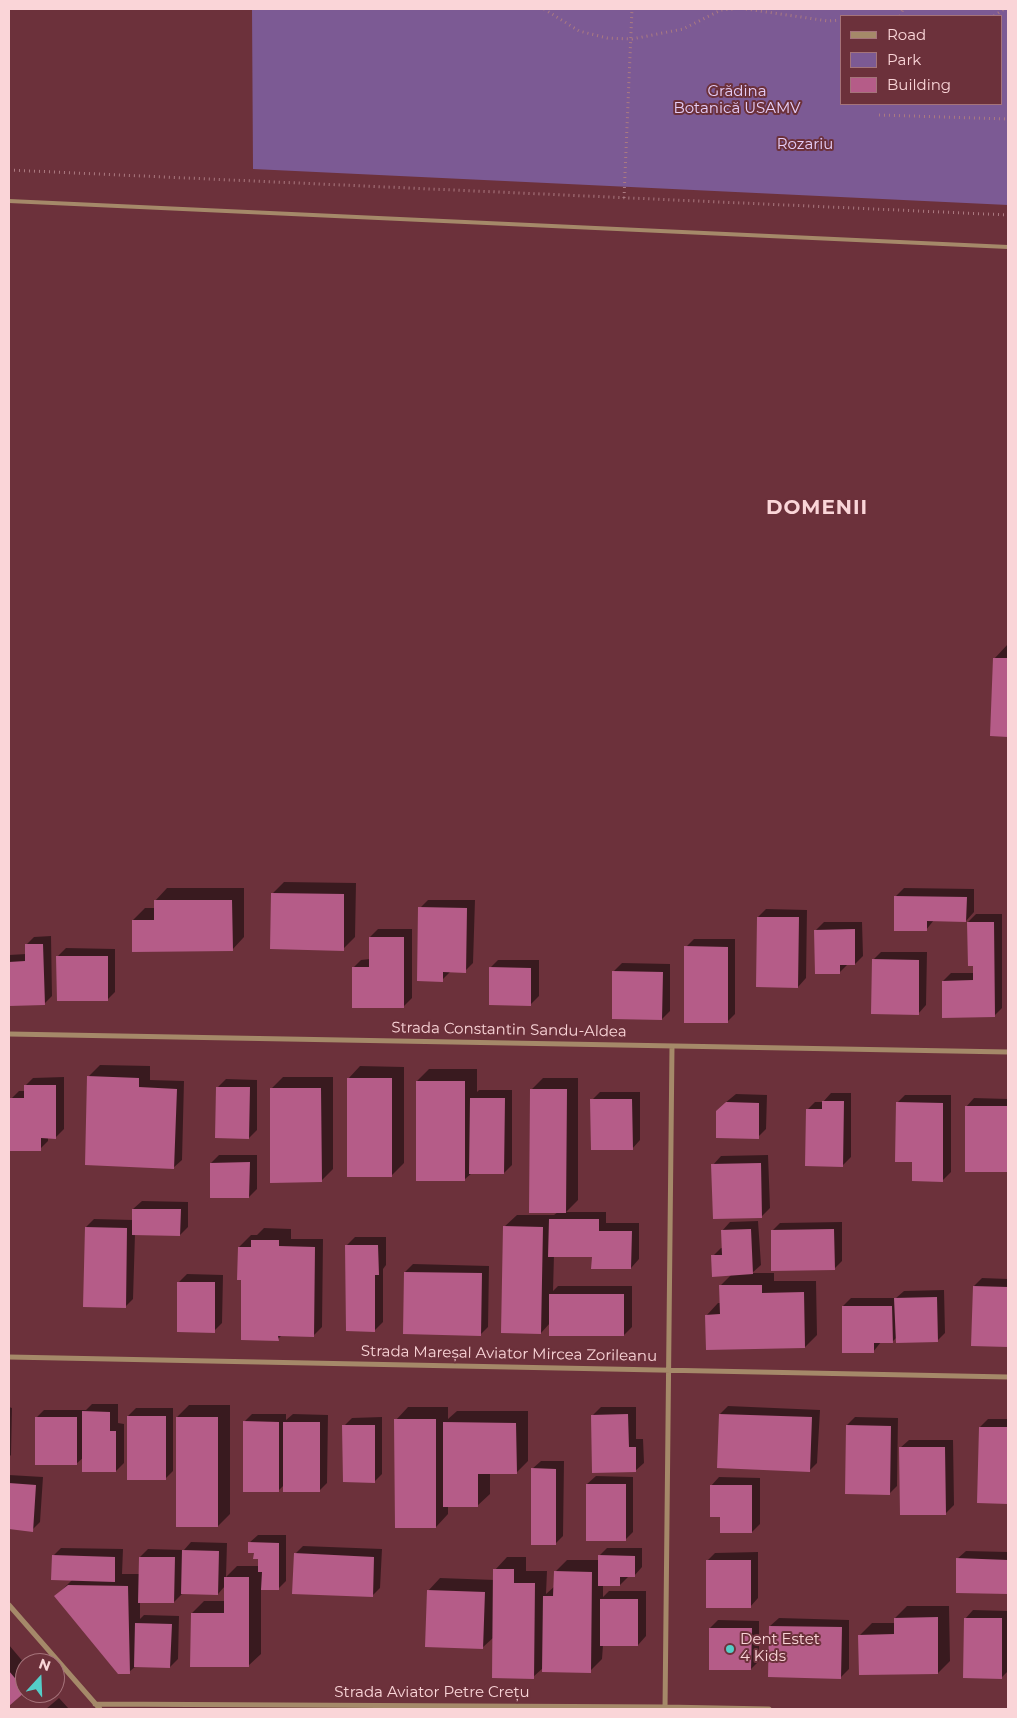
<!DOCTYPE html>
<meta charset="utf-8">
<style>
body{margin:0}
#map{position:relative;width:1017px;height:1718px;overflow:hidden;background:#6c313b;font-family:Montserrat,sans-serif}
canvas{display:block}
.frame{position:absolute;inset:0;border:10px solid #fad5d8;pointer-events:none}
.legend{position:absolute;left:840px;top:15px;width:162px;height:90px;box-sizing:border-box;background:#6c313b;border:1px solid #a5737a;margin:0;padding:6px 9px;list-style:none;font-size:15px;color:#fad5d8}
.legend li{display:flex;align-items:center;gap:10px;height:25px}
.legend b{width:25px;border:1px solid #a5737a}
.north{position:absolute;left:15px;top:1653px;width:50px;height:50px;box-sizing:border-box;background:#6c313b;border:1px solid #a5737a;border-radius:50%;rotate:20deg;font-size:14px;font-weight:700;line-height:20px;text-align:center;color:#fad5d8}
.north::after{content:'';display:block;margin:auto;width:18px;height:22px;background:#54cdc8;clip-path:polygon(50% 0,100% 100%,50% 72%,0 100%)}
</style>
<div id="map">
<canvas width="1017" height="1718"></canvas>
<div class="frame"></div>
<ul class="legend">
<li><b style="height:6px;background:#a58969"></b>Road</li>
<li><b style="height:14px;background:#7c5a94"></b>Park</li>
<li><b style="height:14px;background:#b55c88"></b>Building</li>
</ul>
<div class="north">N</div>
</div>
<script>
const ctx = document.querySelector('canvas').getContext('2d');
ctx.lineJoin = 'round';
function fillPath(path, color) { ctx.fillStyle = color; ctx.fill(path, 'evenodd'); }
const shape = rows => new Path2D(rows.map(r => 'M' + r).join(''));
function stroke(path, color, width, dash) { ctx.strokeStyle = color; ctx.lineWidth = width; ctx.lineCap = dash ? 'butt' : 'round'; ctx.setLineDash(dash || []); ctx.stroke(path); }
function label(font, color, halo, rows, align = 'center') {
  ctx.font = font + ' Montserrat,sans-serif'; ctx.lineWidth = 4; ctx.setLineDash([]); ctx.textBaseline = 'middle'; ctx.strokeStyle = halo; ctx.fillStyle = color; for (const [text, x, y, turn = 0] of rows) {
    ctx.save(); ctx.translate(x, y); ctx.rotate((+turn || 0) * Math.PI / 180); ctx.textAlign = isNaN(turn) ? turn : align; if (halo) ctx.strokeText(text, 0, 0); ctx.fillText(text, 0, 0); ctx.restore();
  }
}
const green = shape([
 [252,9,1008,9,1008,205,253,169],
 [841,16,1001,16,1001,104,841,104]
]);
const shadow = shape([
 [1008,644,1008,735,991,735,994,659],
 [284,882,356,883,355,937,343,949,272,894],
 [167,888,244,888,244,937,232,950,133,920,145,908,155,908,155,901],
 [904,888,974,889,974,912,966,921,934,920,926,930,895,897],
 [428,900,475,900,473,963,465,971,450,972,442,980,420,908],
 [766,909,807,910,806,978,798,987,758,917],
 [976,914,1002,914,1002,1008,994,1016,943,981,951,973,974,973,968,922],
 [824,922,862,922,863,956,855,964,847,965,839,973,816,930],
 [378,929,412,929,412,998,404,1006,353,968,361,960,370,959,370,937],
 [51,936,52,996,44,1004,9,1004,9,955,26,954,26,945,34,937],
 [694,939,735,939,735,1014,727,1022,686,947],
 [66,948,115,949,115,992,107,1000,58,956],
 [881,952,927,952,926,1005,918,1014,873,960],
 [498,960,539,960,539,996,531,1004,490,968],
 [622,963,670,964,670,1011,662,1019,614,971],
 [100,1065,150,1066,150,1080,184,1081,182,1160,173,1168,88,1077],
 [360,1066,404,1067,404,1163,392,1175,348,1079],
 [429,1069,477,1069,477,1092,479,1090,512,1090,512,1165,504,1173,472,1173,465,1179,417,1081],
 [64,1077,64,1129,56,1137,48,1137,48,1141,40,1149,11,1099,19,1091,25,1091,25,1086,33,1078],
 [283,1077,333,1077,333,1169,321,1181,271,1089],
 [543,1078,578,1078,578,1200,566,1212,606,1212,606,1223,639,1223,639,1259,631,1268,593,1256,554,1255,553,1291,558,1286,632,1286,632,1327,624,1335,550,1323,541,1333,504,1227,517,1215,554,1215,558,1212,531,1090],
 [226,1079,257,1080,257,1130,249,1138,218,1087],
 [600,1092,640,1092,640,1140,632,1149,592,1100],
 [831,1093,851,1093,851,1157,842,1166,807,1110,815,1102,823,1102],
 [736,1094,767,1095,766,1129,758,1137,725,1103],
 [905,1095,951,1095,951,1172,943,1180,913,1161,897,1103],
 [974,1098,1008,1099,1008,1171,966,1107],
 [219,1155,257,1155,257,1189,249,1197,211,1163],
 [768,1155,770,1208,761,1217,713,1165,721,1156],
 [142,1201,188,1202,188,1227,180,1235,135,1234,133,1299,125,1307,86,1227,94,1219,133,1220,133,1209],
 [758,1221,761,1265,752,1273,774,1273,774,1281,816,1281,817,1335,805,1347,706,1316,718,1303,721,1303,720,1286,732,1274,713,1256,721,1248,723,1248,722,1231,730,1222],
 [842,1222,842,1261,834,1269,772,1231,780,1223],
 [264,1228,291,1229,291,1239,323,1239,322,1327,314,1335,282,1335,278,1339,242,1279,239,1247,251,1235,257,1235],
 [355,1237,386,1237,386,1265,383,1269,383,1322,375,1330,347,1245],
 [413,1264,489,1266,488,1327,480,1335,405,1272],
 [187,1274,223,1275,222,1323,214,1331,179,1282],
 [982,1278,1008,1279,1008,1346,972,1344,974,1286],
 [944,1290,945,1333,937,1341,897,1337,892,1342,881,1342,873,1352,843,1306,851,1298,896,1298,904,1291],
 [92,1404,118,1404,118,1423,124,1424,124,1463,116,1471,84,1457,76,1464,36,1418,44,1410,86,1410],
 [189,1405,230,1405,230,1514,218,1526,177,1417],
 [728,1406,820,1410,817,1463,809,1471,720,1414],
 [9,1407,12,1408,11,1455,9,1457],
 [408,1407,448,1407,448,1419,457,1411,528,1411,528,1461,516,1473,490,1473,490,1494,477,1506,448,1506,448,1514,436,1527,396,1420],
 [601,1407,636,1407,636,1439,643,1439,644,1463,635,1471,593,1415],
 [136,1408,173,1408,173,1471,165,1479,128,1416],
 [252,1414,286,1414,286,1420,293,1414,328,1415,327,1483,319,1491,284,1485,278,1491,244,1422],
 [382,1417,382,1474,374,1482,344,1426,352,1418],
 [855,1417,898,1418,897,1486,889,1494,847,1425],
 [988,1419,1008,1419,1008,1503,979,1502,980,1427],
 [909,1440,953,1440,954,1505,946,1513,900,1448],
 [541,1461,564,1461,563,1536,555,1544,532,1469],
 [9,1475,43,1477,40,1522,32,1530,9,1528],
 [596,1476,633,1477,633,1532,625,1540,587,1484],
 [719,1477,760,1478,760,1524,752,1532,721,1516,711,1486],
 [258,1535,286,1535,286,1581,278,1589,261,1588,261,1654,248,1666,192,1613,204,1601,225,1601,225,1586,218,1594,182,1594,174,1602,140,1602,140,1619,144,1615,179,1616,178,1659,170,1667,136,1666,129,1672,56,1596,73,1579,53,1556,61,1548,123,1549,122,1574,140,1574,140,1557,148,1549,184,1550,191,1542,227,1543,226,1577,237,1566,259,1566,259,1558,249,1543],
 [303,1546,382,1549,380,1588,372,1596,295,1554],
 [607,1548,642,1548,642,1567,634,1576,628,1577,620,1585,603,1585,603,1597,609,1591,646,1591,646,1636,638,1645,603,1645,602,1659,590,1671,543,1668,533,1677,494,1637,482,1648,428,1591,440,1578,495,1580,495,1570,507,1557,526,1557,526,1571,547,1571,546,1594,555,1586,555,1572,567,1560,599,1560,599,1556],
 [966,1551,1008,1552,1008,1593,957,1591,957,1559],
 [758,1552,758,1598,750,1607,707,1561,715,1553],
 [907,1606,949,1606,950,1661,938,1673,860,1635,872,1623,895,1623,895,1618],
 [973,1610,1008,1611,1008,1671,1002,1677,965,1619],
 [779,1618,849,1620,849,1669,841,1677,770,1626],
 [718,1620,759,1621,759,1661,751,1669,710,1628],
 [9,1645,25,1664,25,1691,9,1704],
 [59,1698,69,1709,46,1709]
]);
const building = shape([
 [993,658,1008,658,1008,737,990,736],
 [271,893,344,894,344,951,270,949],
 [894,896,967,897,966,922,927,921,927,931,894,931],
 [154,900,232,900,233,951,132,952,132,920,154,920],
 [418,907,467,908,466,973,443,972,443,982,417,981],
 [757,917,799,917,798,988,756,987],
 [967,922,994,922,995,1017,942,1018,942,981,973,980,973,966,968,966],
 [855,929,855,965,840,965,840,974,815,974,814,930],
 [369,937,404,937,404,1008,352,1008,352,967,369,967],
 [25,944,43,944,45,1005,9,1006,9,962,25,961],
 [684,946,728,947,728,1023,684,1023],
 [56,956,108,956,108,1001,57,1001],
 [872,959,919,960,919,1015,871,1014],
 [489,967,531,968,531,1006,489,1005],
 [612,971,663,972,662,1020,612,1019],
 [87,1076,139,1078,139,1087,177,1089,174,1169,85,1165],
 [347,1078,392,1078,392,1177,347,1177],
 [416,1081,465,1081,465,1181,416,1181],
 [24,1085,56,1085,56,1139,41,1138,41,1151,10,1151,10,1098,24,1098],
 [216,1087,250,1087,249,1139,215,1138],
 [270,1088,321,1088,322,1182,270,1183],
 [530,1089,567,1089,566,1213,529,1213],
 [470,1098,505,1098,504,1174,469,1174],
 [590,1099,632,1099,633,1150,591,1150],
 [822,1101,844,1101,843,1167,805,1166,806,1109,822,1109],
 [726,1102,759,1103,759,1139,716,1138,716,1111],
 [896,1102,943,1103,943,1182,912,1181,912,1162,895,1162],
 [965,1106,1008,1106,1008,1172,965,1172],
 [250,1162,249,1198,210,1198,210,1163],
 [761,1163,762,1218,713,1219,711,1164],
 [132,1209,181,1209,180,1236,132,1235],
 [549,1219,599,1219,599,1231,632,1231,631,1269,591,1269,592,1257,548,1257],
 [503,1226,543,1227,541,1334,501,1333],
 [85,1227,127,1228,126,1308,83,1307],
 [751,1229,753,1274,712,1277,711,1255,722,1255,721,1230],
 [834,1229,835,1270,771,1271,771,1230],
 [251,1240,279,1240,279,1246,315,1247,314,1337,278,1336,279,1341,241,1340,241,1280,237,1280,238,1247,251,1247],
 [345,1245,378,1245,379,1275,375,1275,375,1332,346,1331],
 [404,1272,482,1273,481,1336,403,1334],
 [177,1282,215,1282,215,1333,177,1332],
 [719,1285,762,1285,762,1293,804,1292,805,1348,706,1350,705,1315,720,1314],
 [973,1286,1008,1287,1008,1347,971,1346],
 [549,1294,624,1294,624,1336,549,1336],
 [937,1297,938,1342,896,1343,894,1298],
 [842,1306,892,1306,893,1343,874,1343,874,1353,842,1353],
 [82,1411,110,1412,110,1431,116,1431,116,1472,82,1472],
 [628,1414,629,1447,636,1447,636,1472,592,1473,591,1415],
 [719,1414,812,1417,810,1472,717,1468],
 [127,1416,166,1416,166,1480,127,1480],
 [35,1417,77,1417,77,1465,35,1465],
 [176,1417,218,1417,218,1527,176,1527],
 [394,1419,436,1419,436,1528,395,1528],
 [243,1421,279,1422,279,1492,243,1492],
 [283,1422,320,1422,320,1492,283,1492],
 [443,1422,516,1423,517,1474,478,1474,478,1507,443,1507],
 [342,1425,375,1425,375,1483,343,1482],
 [846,1425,891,1426,890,1495,845,1494],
 [979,1427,1008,1427,1008,1504,977,1503],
 [899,1447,945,1447,946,1515,900,1515],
 [531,1468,556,1469,556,1545,531,1545],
 [9,1483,36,1485,33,1532,9,1529],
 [586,1484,626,1484,626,1541,586,1541],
 [710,1485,752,1485,752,1533,720,1533,720,1517,710,1517],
 [248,1542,279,1543,279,1590,261,1590,262,1572,258,1572,258,1559,253,1559,254,1553,248,1553],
 [182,1550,219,1551,218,1595,181,1594],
 [294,1553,374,1557,373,1597,292,1594],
 [52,1555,115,1557,115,1582,51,1580],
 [598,1555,635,1556,635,1577,620,1577,620,1586,598,1586],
 [139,1557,175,1557,174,1603,138,1603],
 [956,1558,1008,1560,1008,1594,956,1593],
 [706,1560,751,1560,751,1608,706,1608],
 [493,1569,514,1569,514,1583,535,1583,534,1679,492,1678],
 [554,1571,592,1572,591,1673,542,1672,543,1596,553,1596],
 [224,1577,249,1577,249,1667,190,1667,191,1613,224,1613],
 [68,1585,128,1586,130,1674,118,1674,54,1596],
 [427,1590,485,1592,483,1649,425,1647],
 [600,1599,638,1599,638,1646,600,1646],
 [938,1617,938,1674,859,1675,858,1635,894,1634,894,1618],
 [964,1618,1002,1618,1002,1679,963,1678],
 [135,1623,172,1624,170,1668,134,1667],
 [769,1626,842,1627,841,1679,768,1677],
 [709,1628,752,1628,751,1670,709,1670],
 [9,1671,25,1690,25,1692,9,1706]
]);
const path = shape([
 [544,9,579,31,607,38,632,39,683,29,721,10,734,9],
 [746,9,828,21,841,20],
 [900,16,903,9],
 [994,16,1004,9],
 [879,115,1008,119],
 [9,170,1008,215],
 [624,198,632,9]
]);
const lane = shape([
 [9,201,1008,247]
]);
const street = shape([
 [9,1034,1008,1052],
 [9,1357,1008,1377],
 [9,1605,100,1709],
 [95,1704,665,1707,769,1709],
 [665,1709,672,1046]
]);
const markers = [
 [730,1649,5,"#54cdc8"]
];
const parkNames = [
 ["Grădina",737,92],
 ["Botanică USAMV",737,109],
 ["Rozariu",805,145]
];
const streetNames = [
 ["Strada Constantin Sandu-Aldea",509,1030,1],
 ["Strada Mareșal Aviator Mircea Zorileanu",509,1354,1],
 ["Strada Aviator Petre Crețu",432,1693]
];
const poiNames = [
 ["Dent Estet",740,1640],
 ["4 Kids",740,1657]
];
const districtNames = [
 ["DOMENII",817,508]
];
fillPath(green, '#7c5a94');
fillPath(shadow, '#0007');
fillPath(building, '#b55c88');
stroke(path, '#ab7a81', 3, [1, 4]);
stroke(lane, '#a58969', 4);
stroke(street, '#a58969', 5);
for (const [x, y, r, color] of markers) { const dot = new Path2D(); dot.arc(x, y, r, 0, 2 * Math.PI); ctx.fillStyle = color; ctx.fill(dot); stroke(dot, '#6c313b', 2); }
label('15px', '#e6cef8', '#6c313b', parkNames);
label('15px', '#fad5d8', '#6c313b', streetNames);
label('15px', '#fad5d8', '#6c313b', poiNames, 'left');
ctx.letterSpacing = '1px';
label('bold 20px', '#fad5d8', '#6c313b', districtNames);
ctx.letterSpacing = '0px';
</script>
